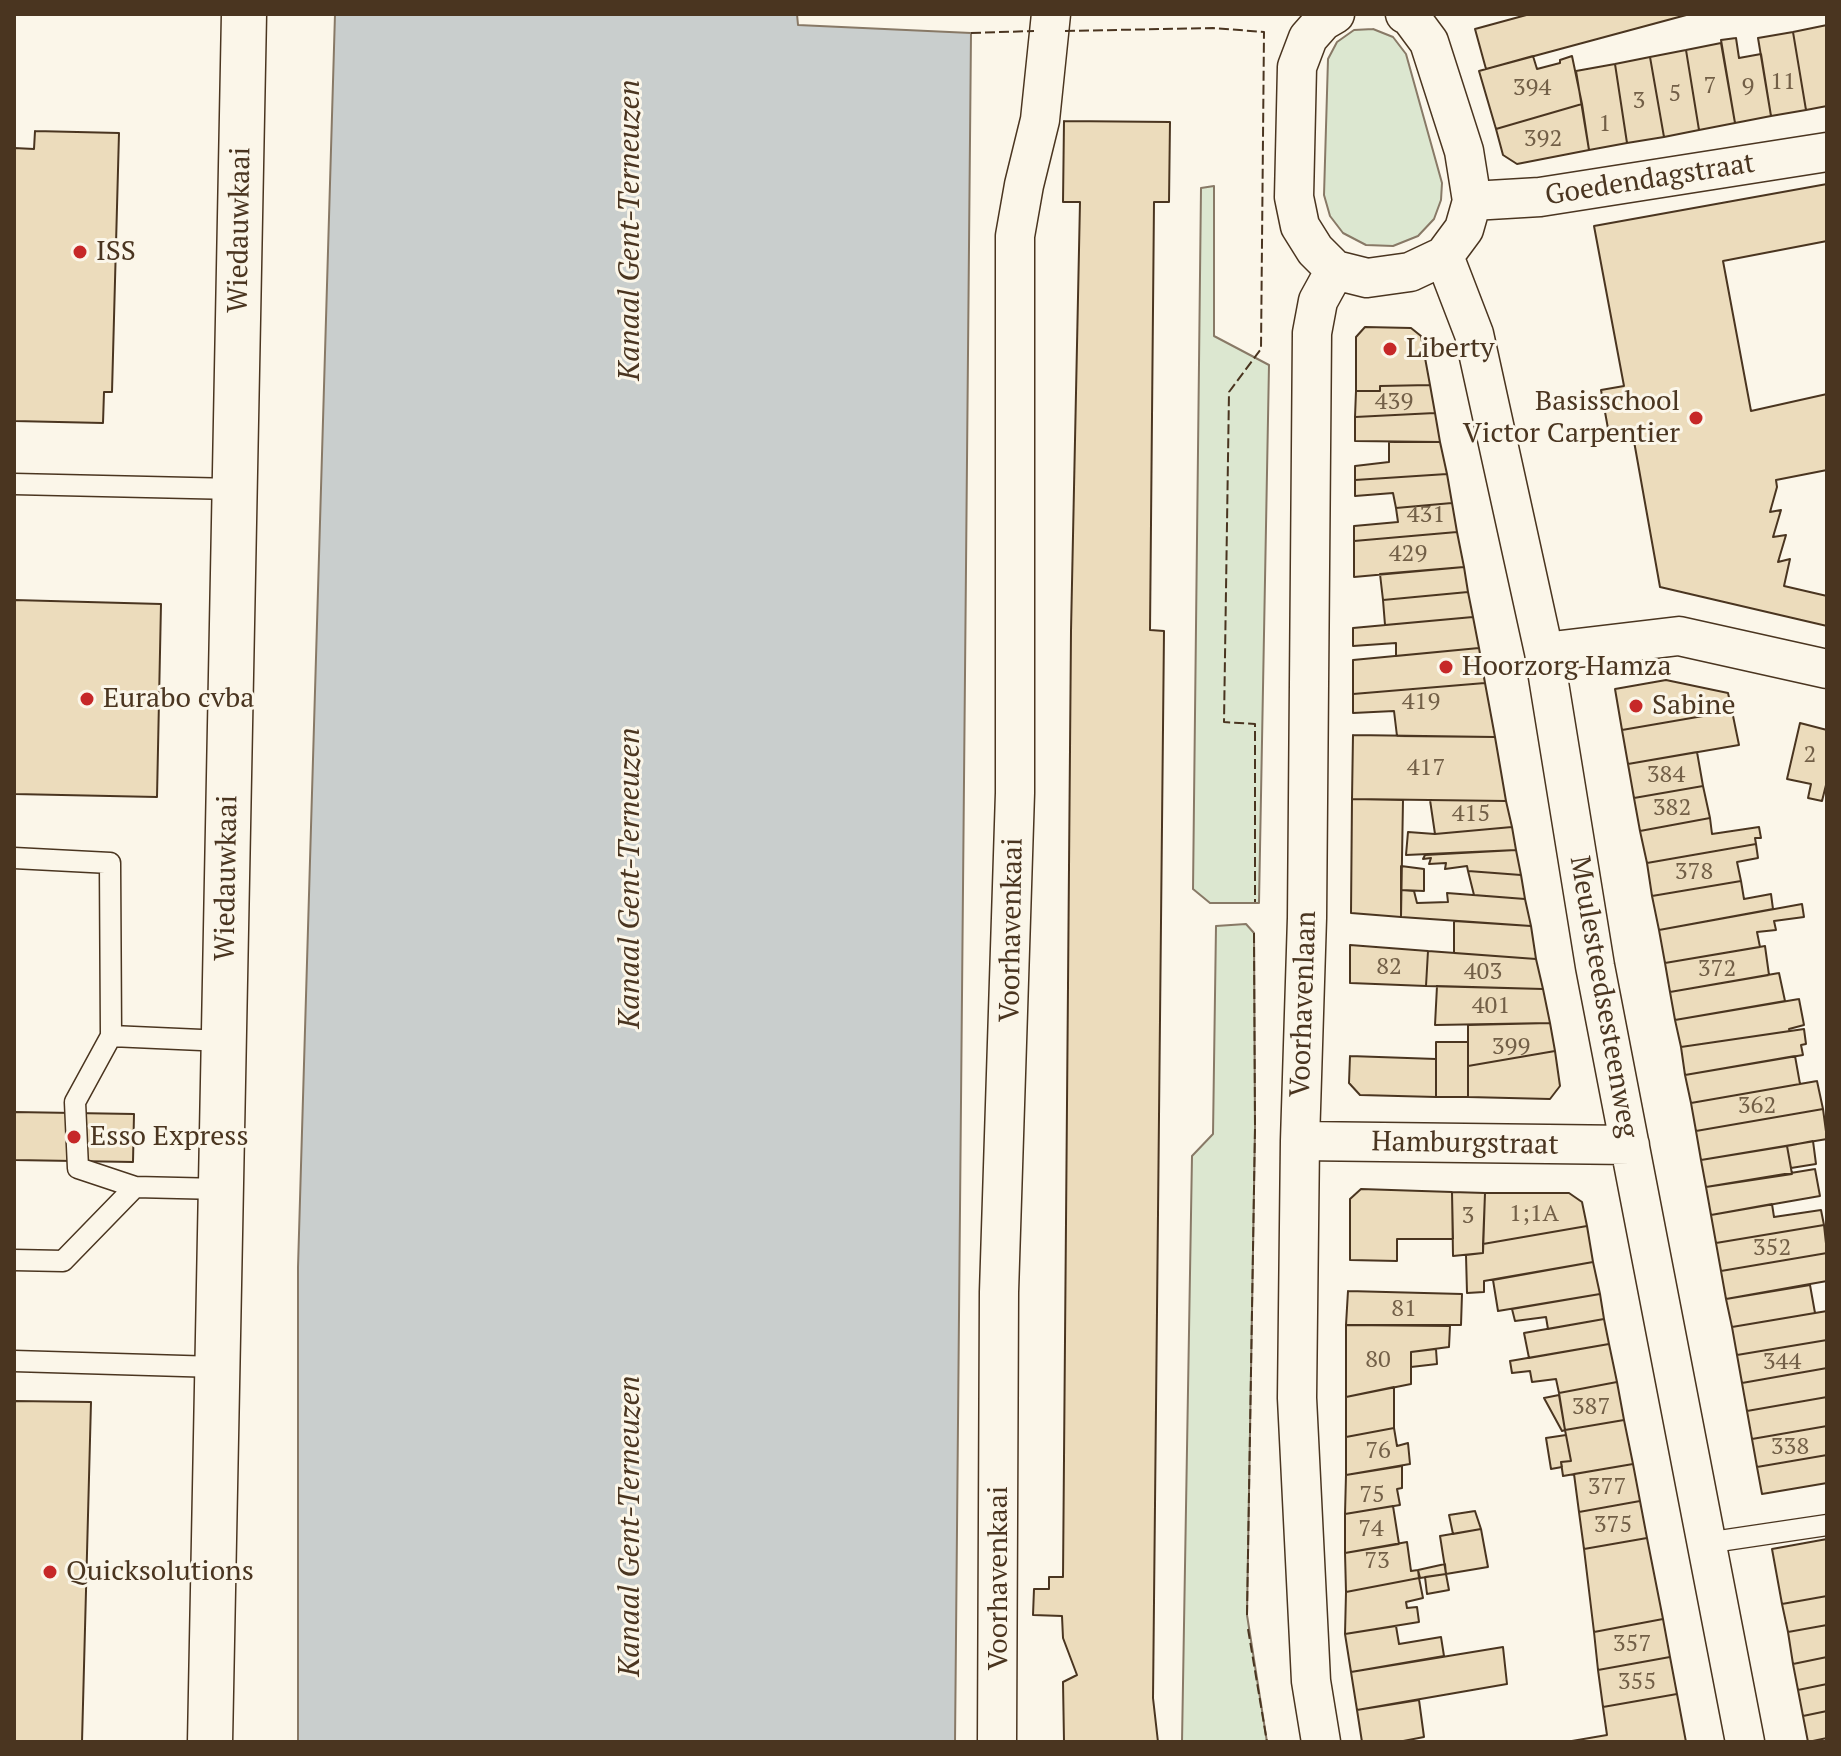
<!DOCTYPE html>
<style>
body{margin:0}
#map{position:relative;width:1841px;height:1756px;overflow:hidden;background:#fbf6e9;font-family:"PT Serif",serif}
canvas{display:block}
.frame{position:absolute;inset:0;border:16px solid #4a3520;pointer-events:none}
</style>
<div id="map">
<canvas width="1841" height="1756"></canvas>
<div class="frame"></div>
</div>
<script>
const ctx = document.querySelector('canvas').getContext('2d');
ctx.lineJoin = 'round';
function fillPath(path, color) { ctx.fillStyle = color; ctx.fill(path, 'evenodd'); }
const shape = rows => new Path2D(rows.map(r => 'M' + r).join(''));
function stroke(path, color, width, dash) { ctx.strokeStyle = color; ctx.lineWidth = width; ctx.lineCap = dash ? 'butt' : 'round'; ctx.setLineDash(dash || []); ctx.stroke(path); }
function label(font, color, halo, rows, align = 'center') {
  ctx.font = font + ' "PT Serif",serif'; ctx.lineWidth = 6; ctx.setLineDash([]); ctx.textBaseline = 'middle'; ctx.strokeStyle = halo; ctx.fillStyle = color; for (const [text, x, y, turn = 0] of rows) {
    ctx.save(); ctx.translate(x, y); ctx.rotate((+turn || 0) * Math.PI / 180); ctx.textAlign = isNaN(turn) ? turn : align; if (halo) ctx.strokeText(text, 0, 0); ctx.fillText(text, 0, 0); ctx.restore();
  }
}
const green = shape([
 [1373,29,1393,37,1406,54,1442,183,1441,200,1434,219,1418,236,1393,246,1366,245,1343,233,1330,216,1324,195,1328,59,1337,42,1354,30,1373,29],
 [1214,186,1214,336,1269,365,1259,903,1210,903,1193,889,1201,188,1214,186],
 [1246,924,1254,933,1255,1128,1247,1615,1267,1742,1182,1742,1192,1156,1213,1134,1216,926,1246,924]
]);
const water = shape([
 [335,14,797,14,798,25,971,33,955,1742,298,1742,298,1267,335,14]
]);
const building = shape([
 [1530,14,1690,14,1486,69,1475,29,1530,14],
 [1827,25,1827,106,1806,110,1793,32,1827,25],
 [1793,32,1806,110,1771,116,1758,38,1793,32],
 [1736,38,1739,58,1761,54,1771,116,1735,123,1721,40,1736,38],
 [1721,43,1735,123,1699,130,1686,50,1721,43],
 [1686,50,1699,130,1664,137,1650,57,1686,50],
 [1533,56,1537,69,1560,63,1560,60,1572,56,1582,104,1496,129,1479,71,1533,56],
 [1650,57,1664,137,1627,143,1615,64,1650,57],
 [1615,64,1627,143,1589,150,1576,71,1615,64],
 [1582,104,1589,150,1517,164,1503,155,1496,129,1582,104],
 [1064,121,1170,122,1169,202,1154,202,1150,630,1164,631,1153,1698,1158,1742,1064,1742,1063,1682,1077,1675,1063,1638,1062,1616,1033,1615,1034,1589,1049,1589,1049,1577,1063,1577,1071,631,1080,202,1063,202,1064,121],
 [35,131,119,133,112,392,104,392,103,423,14,421,14,148,34,149,35,131],
 [1827,184,1827,241,1723,261,1751,411,1827,394,1827,470,1776,480,1777,487,1770,512,1781,510,1773,537,1786,535,1778,562,1790,559,1784,586,1827,596,1827,626,1660,587,1632,430,1609,434,1601,390,1624,386,1594,226,1827,184],
 [1365,327,1411,328,1421,336,1430,385,1380,386,1380,391,1356,391,1356,337,1365,327],
 [1430,385,1435,413,1355,417,1356,391,1380,391,1380,386,1430,385],
 [1435,413,1440,442,1355,441,1355,417,1435,413],
 [1389,442,1440,442,1447,474,1355,480,1355,466,1389,462,1389,442],
 [1447,474,1452,503,1396,508,1393,493,1355,496,1355,480,1447,474],
 [1452,503,1457,532,1354,541,1354,526,1398,522,1396,508,1452,503],
 [1457,532,1464,567,1354,577,1354,541,1457,532],
 [1464,567,1468,592,1383,600,1380,574,1464,567],
 [1468,592,1473,617,1385,625,1383,600,1468,592],
 [14,600,161,604,157,797,14,794,14,600],
 [1473,617,1479,648,1396,656,1396,643,1353,646,1353,628,1473,617],
 [1479,648,1485,683,1353,694,1353,660,1479,648],
 [1666,680,1728,693,1732,711,1622,730,1615,689,1666,680],
 [1485,683,1495,737,1397,736,1394,711,1353,713,1353,694,1485,683],
 [1732,711,1739,745,1628,764,1622,730,1732,711],
 [1800,723,1827,730,1827,781,1822,801,1808,798,1811,784,1787,779,1800,723],
 [1353,735,1495,737,1506,801,1352,799,1353,735],
 [1697,752,1703,786,1634,798,1628,764,1697,752],
 [1703,786,1710,818,1640,831,1634,798,1703,786],
 [1352,799,1403,800,1401,917,1351,913,1352,799],
 [1430,800,1506,801,1512,827,1435,834,1430,800],
 [1710,818,1712,834,1759,827,1761,838,1755,838,1756,844,1647,863,1640,831,1710,818],
 [1512,827,1516,850,1406,855,1408,832,1435,834,1512,827],
 [1756,844,1758,858,1737,862,1741,881,1652,896,1647,863,1756,844],
 [1516,850,1521,875,1468,871,1467,866,1445,869,1446,863,1429,864,1431,858,1423,859,1425,855,1516,850],
 [1401,866,1424,869,1424,891,1401,890,1401,866],
 [1468,871,1521,875,1525,899,1474,895,1468,871],
 [1741,881,1744,899,1771,894,1773,909,1659,930,1652,896,1741,881],
 [1401,890,1414,891,1417,903,1448,902,1447,893,1525,899,1531,926,1401,917,1401,890],
 [1802,904,1804,917,1774,921,1776,930,1757,932,1760,947,1665,963,1659,930,1802,904],
 [1454,921,1531,926,1536,959,1454,953,1454,921],
 [1350,945,1428,951,1426,986,1350,983,1350,945],
 [1765,946,1769,975,1670,992,1665,963,1765,946],
 [1428,951,1536,959,1543,989,1426,986,1428,951],
 [1779,973,1785,1001,1675,1020,1670,992,1779,973],
 [1437,986,1543,989,1550,1023,1435,1025,1437,986],
 [1799,999,1804,1025,1789,1029,1790,1031,1681,1047,1675,1020,1799,999],
 [1550,1023,1555,1051,1468,1066,1468,1025,1550,1023],
 [1804,1029,1806,1044,1801,1045,1803,1055,1685,1075,1681,1047,1804,1029],
 [1436,1042,1468,1042,1468,1097,1436,1097,1436,1042],
 [1555,1051,1560,1086,1550,1099,1468,1097,1468,1066,1555,1051],
 [1350,1056,1436,1059,1436,1097,1360,1095,1349,1083,1350,1056],
 [1795,1056,1800,1084,1691,1103,1685,1075,1795,1056],
 [1817,1081,1823,1109,1696,1131,1691,1103,1817,1081],
 [1823,1109,1827,1139,1701,1160,1696,1131,1823,1109],
 [14,1112,134,1114,133,1162,14,1160,14,1112],
 [1813,1141,1816,1164,1791,1168,1787,1146,1813,1141],
 [1787,1146,1792,1174,1706,1187,1701,1160,1787,1146],
 [1815,1169,1820,1196,1711,1215,1706,1187,1815,1169],
 [1361,1189,1452,1192,1453,1239,1397,1239,1397,1261,1350,1260,1350,1199,1361,1189],
 [1452,1192,1485,1193,1483,1253,1453,1256,1452,1192],
 [1485,1193,1569,1193,1582,1202,1587,1226,1483,1244,1485,1193],
 [1772,1204,1774,1217,1821,1210,1824,1225,1716,1243,1711,1215,1772,1204],
 [1824,1225,1827,1253,1721,1271,1716,1243,1824,1225],
 [1587,1226,1593,1262,1484,1281,1484,1292,1467,1293,1466,1255,1483,1253,1483,1244,1587,1226],
 [1827,1253,1827,1281,1726,1299,1721,1271,1827,1253],
 [1593,1262,1600,1294,1498,1311,1493,1280,1593,1262],
 [1810,1285,1815,1313,1732,1327,1726,1299,1810,1285],
 [1348,1291,1462,1294,1461,1325,1346,1325,1348,1291],
 [1600,1294,1604,1319,1548,1329,1546,1317,1515,1321,1512,1309,1600,1294],
 [1827,1311,1827,1340,1737,1355,1732,1327,1827,1311],
 [1604,1319,1609,1344,1529,1358,1524,1333,1604,1319],
 [1346,1325,1450,1326,1449,1347,1411,1352,1411,1384,1346,1397,1346,1325],
 [1827,1340,1827,1368,1742,1383,1737,1355,1827,1340],
 [1609,1344,1617,1382,1559,1393,1556,1379,1532,1382,1530,1371,1512,1373,1510,1361,1609,1344],
 [1436,1349,1437,1364,1411,1367,1411,1352,1436,1349],
 [1827,1368,1827,1397,1747,1411,1742,1383,1827,1368],
 [1617,1382,1624,1420,1565,1430,1559,1393,1617,1382],
 [1394,1387,1394,1428,1346,1437,1346,1397,1394,1387],
 [1559,1395,1565,1430,1562,1431,1544,1398,1559,1395],
 [1827,1397,1827,1426,1752,1439,1747,1411,1827,1397],
 [14,1401,91,1402,82,1742,14,1742,14,1401],
 [1624,1420,1633,1464,1563,1476,1561,1462,1571,1461,1565,1430,1624,1420],
 [1827,1426,1827,1455,1757,1467,1752,1439,1827,1426],
 [1394,1428,1397,1446,1408,1443,1410,1464,1346,1475,1346,1437,1394,1428],
 [1566,1435,1571,1461,1561,1462,1562,1467,1551,1469,1546,1438,1566,1435],
 [1827,1455,1827,1483,1762,1494,1757,1467,1827,1455],
 [1633,1464,1640,1501,1579,1512,1574,1474,1633,1464],
 [1402,1466,1402,1488,1397,1489,1400,1505,1345,1514,1346,1475,1402,1466],
 [1640,1501,1647,1538,1584,1549,1579,1512,1640,1501],
 [1393,1506,1399,1544,1345,1553,1345,1514,1393,1506],
 [1475,1511,1481,1529,1453,1534,1449,1515,1475,1511],
 [1481,1529,1488,1567,1446,1574,1440,1536,1481,1529],
 [1647,1538,1663,1619,1594,1632,1584,1549,1647,1538],
 [1827,1539,1827,1596,1782,1604,1772,1549,1827,1539],
 [1407,1542,1411,1571,1418,1570,1419,1578,1346,1592,1345,1553,1407,1542],
 [1445,1564,1446,1574,1420,1578,1418,1570,1445,1564],
 [1446,1574,1449,1590,1427,1594,1425,1577,1446,1574],
 [1419,1578,1423,1598,1406,1602,1407,1608,1417,1607,1419,1622,1345,1634,1346,1592,1419,1578],
 [1827,1596,1827,1625,1788,1632,1782,1604,1827,1596],
 [1663,1619,1670,1657,1598,1670,1594,1632,1663,1619],
 [1827,1625,1827,1657,1793,1664,1788,1632,1827,1625],
 [1396,1626,1399,1644,1441,1637,1444,1656,1351,1672,1345,1634,1396,1626],
 [1503,1647,1507,1684,1357,1710,1351,1672,1503,1647],
 [1670,1657,1677,1694,1603,1707,1598,1670,1670,1657],
 [1827,1657,1827,1684,1798,1690,1793,1664,1827,1657],
 [1827,1684,1827,1711,1803,1716,1798,1690,1827,1684],
 [1677,1694,1686,1742,1566,1742,1607,1735,1603,1707,1677,1694],
 [1419,1700,1424,1737,1398,1742,1362,1742,1357,1710,1419,1700],
 [1827,1711,1827,1738,1808,1742,1803,1716,1827,1711]
]);
const lane = shape([
 [14,484,235,489],
 [14,858,110,863,111,1036,224,1041],
 [111,1036,75,1102,78,1168,135,1187],
 [14,1260,63,1261,135,1187,221,1189],
 [14,1361,217,1367],
 [1706,1543,1827,1525]
]);
const street = shape([
 [1335,14,1323,21,1308,38,1297,67,1294,197,1300,226,1315,250,1335,270,1367,278,1410,272,1444,256,1464,229,1472,201,1464,151,1429,42,1409,15,1405,14],
 [1472,201,1540,197,1827,152],
 [1444,256,1474,334,1544,652,1595,966,1745,1742],
 [1544,652,1679,636,1827,669],
 [1300,1141,1630,1145],
 [997,1742,999,1292,1015,793,1015,236,1024,185,1040,120,1051,14],
 [1321,1742,1311,1681,1297,1398,1300,1141,1307,918,1312,333,1318,301,1335,270]
]);
const secondary = shape([
 [210,1742,244,14]
]);
const fence = shape([
 [1065,31,1213,28,1264,32,1261,349,1229,392,1224,722,1255,724,1255,902],
 [971,33,1034,31],
 [1247,1615,1255,1128,1254,933],
 [1248,1629,1267,1742]
]);
const markers = [
 [80,252,8,"#c62828"],
 [1390,349,8,"#c62828"],
 [1696,418,8,"#c62828"],
 [1446,667,8,"#c62828"],
 [87,699,8,"#c62828"],
 [1636,706,8,"#c62828"],
 [74,1137,8,"#c62828"],
 [50,1572,8,"#c62828"]
];
const numberNames = [
 ["11",1783,82],
 ["7",1710,86],
 ["9",1748,87],
 ["394",1532,88],
 ["5",1675,94],
 ["3",1639,101],
 ["1",1605,124],
 ["392",1543,139],
 ["439",1394,402],
 ["431",1426,515],
 ["429",1408,554],
 ["419",1421,702],
 ["2",1810,755],
 ["417",1426,768],
 ["384",1666,775],
 ["382",1672,808],
 ["415",1471,814],
 ["378",1694,872],
 ["82",1389,967],
 ["372",1717,969],
 ["403",1483,972],
 ["401",1491,1006],
 ["399",1511,1047],
 ["362",1757,1106],
 ["1;1A",1534,1214],
 ["3",1468,1216],
 ["352",1772,1248],
 ["81",1404,1309],
 ["80",1378,1360],
 ["344",1782,1362],
 ["387",1591,1407],
 ["338",1790,1447],
 ["76",1378,1451],
 ["377",1607,1487],
 ["75",1372,1495],
 ["375",1613,1525],
 ["74",1371,1529],
 ["73",1377,1561],
 ["357",1632,1644],
 ["355",1637,1682]
];
const streetNames = [
 ["Goedendagstraat",1650,180,-9],
 ["Wiedauwkaai",240,230,-89],
 ["Wiedauwkaai",227,878,-89],
 ["Voorhavenkaai",1012,930,-89],
 ["Meulesteedsesteenweg",1603,997,80],
 ["Voorhavenlaan",1304,1004,-88],
 ["Hamburgstraat",1465,1144,1],
 ["Voorhavenkaai",999,1578,-90]
];
const poiNames = [
 ["ISS",96,252],
 ["Liberty",1406,349],
 ["Basisschool",1680,402,"right"],
 ["Victor Carpentier",1680,434,"right"],
 ["Hoorzorg Hamza",1462,667],
 ["Eurabo cvba",103,699],
 ["Sabine",1652,706],
 ["Esso Express",90,1137],
 ["Quicksolutions",66,1572]
];
const waterNames = [
 ["Kanaal Gent-Terneuzen",630,230,-90],
 ["Kanaal Gent-Terneuzen",630,878,-90],
 ["Kanaal Gent-Terneuzen",630,1526,-90]
];
fillPath(green, '#dce7d0');
stroke(green, '#887966', 2);
fillPath(water, '#c9cecd');
stroke(water, '#887966', 2);
fillPath(building, '#ecdcbc');
stroke(building, '#4a3520', 2);
stroke(lane, '#4a3520', 23);
stroke(street, '#4a3520', 41);
stroke(secondary, '#4a3520', 47);
stroke(lane, '#fbf6e9', 20);
stroke(street, '#fbf6e9', 38);
stroke(secondary, '#fbf6e9', 44);
stroke(fence, '#4a3520', 2, [10, 4]);
for (const [x, y, r, color] of markers) { const dot = new Path2D(); dot.arc(x, y, r, 0, 2 * Math.PI); ctx.fillStyle = color; ctx.fill(dot); stroke(dot, '#fbf6e9', 3); }
label('24px', '#725f47', null, numberNames);
label('28px', '#4a3520', '#fbf6e9', streetNames);
label('28px', '#4a3520', '#fbf6e9', poiNames, 'left');
label('italic 30px', '#4a3520', '#fbf6e9', waterNames);
</script>
